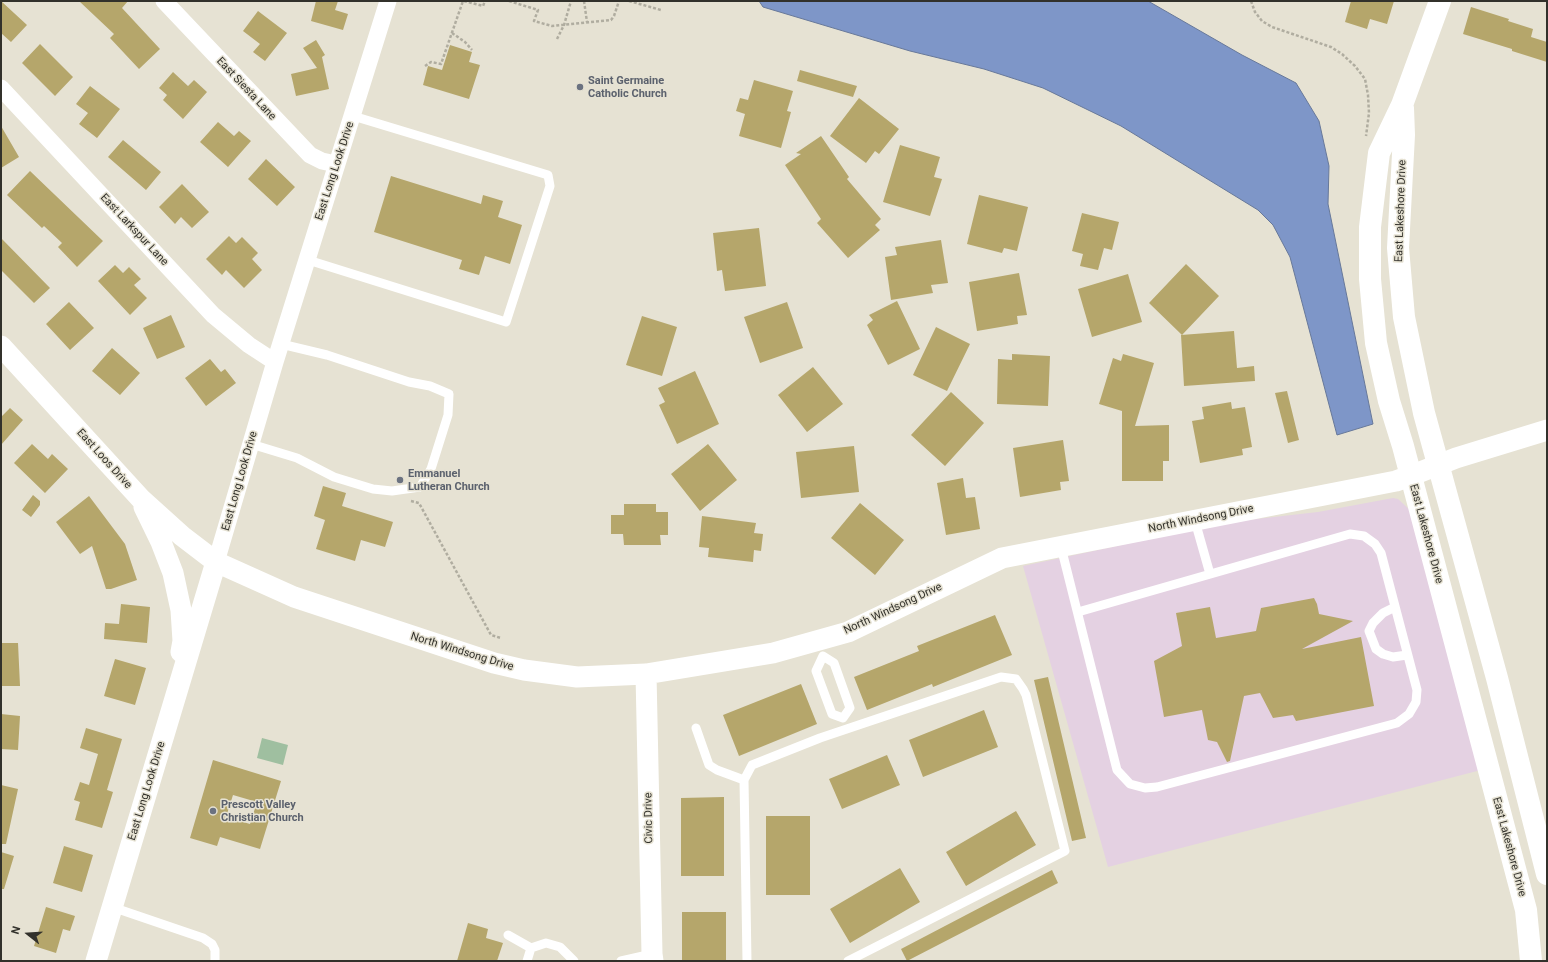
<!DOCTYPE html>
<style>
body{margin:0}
#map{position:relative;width:1548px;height:962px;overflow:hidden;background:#e6e2d3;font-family:Roboto,sans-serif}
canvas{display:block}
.frame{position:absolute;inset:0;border:2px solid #32312b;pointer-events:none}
.north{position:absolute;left:8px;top:914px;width:40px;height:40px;-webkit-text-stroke:3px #e6e2d3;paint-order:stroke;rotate:287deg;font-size:11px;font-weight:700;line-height:16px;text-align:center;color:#32312b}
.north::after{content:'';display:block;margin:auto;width:14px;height:18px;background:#32312b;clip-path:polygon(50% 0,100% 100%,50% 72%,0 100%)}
</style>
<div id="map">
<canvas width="1548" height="962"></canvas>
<div class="frame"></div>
<div class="north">N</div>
</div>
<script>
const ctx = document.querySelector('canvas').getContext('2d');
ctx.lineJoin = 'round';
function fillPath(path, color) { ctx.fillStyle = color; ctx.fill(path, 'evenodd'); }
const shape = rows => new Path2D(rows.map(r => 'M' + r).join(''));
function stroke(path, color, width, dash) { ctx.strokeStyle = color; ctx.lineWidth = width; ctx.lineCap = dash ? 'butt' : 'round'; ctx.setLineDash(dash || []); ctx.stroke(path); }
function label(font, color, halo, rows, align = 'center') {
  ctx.font = font + ' Roboto,sans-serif'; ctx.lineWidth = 3; ctx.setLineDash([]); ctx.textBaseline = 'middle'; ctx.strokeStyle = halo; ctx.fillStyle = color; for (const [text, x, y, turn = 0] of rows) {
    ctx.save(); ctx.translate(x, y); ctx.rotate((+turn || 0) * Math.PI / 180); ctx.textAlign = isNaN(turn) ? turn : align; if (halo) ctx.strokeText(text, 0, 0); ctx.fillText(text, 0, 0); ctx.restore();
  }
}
const medical = shape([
 [1393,498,1398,499,1411,511,1481,770,1108,867,1023,566,1230,522,1318,512]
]);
const green = shape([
 [262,738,288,745,283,765,257,758]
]);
const water = shape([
 [759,1,1148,1,1242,55,1296,83,1319,121,1329,166,1328,204,1373,424,1337,435,1290,257,1273,225,1258,210,1121,126,1043,88,984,69,910,51,763,7,759,1]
]);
const building = shape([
 [1,1,27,25,11,42,1,33],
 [79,1,128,1,122,8,160,49,139,69,110,38,114,34],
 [316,1,338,1,335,10,348,14,343,30,311,21],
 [1351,1,1394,1,1387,24,1370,19,1367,29,1345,22],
 [1471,7,1509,19,1508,21,1533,29,1531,37,1547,42,1547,62,1512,51,1512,49,1463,34],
 [258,11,287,33,265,61,253,52,260,44,243,31],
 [316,40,325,55,322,57,329,89,296,96,291,74,317,68,303,48],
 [40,44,73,77,55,96,22,63],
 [450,45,472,52,469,62,480,65,469,99,423,85,428,66,442,70],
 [800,70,857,86,853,97,797,81],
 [173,72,188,86,194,80,207,92,183,119,163,100,167,95,159,88],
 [754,80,793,91,787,111,791,112,781,148,739,136,745,114,736,111,740,98,748,100],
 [90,86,120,109,97,138,79,124,88,113,76,104],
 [859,98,899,129,879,154,875,151,866,163,830,136],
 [218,122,234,136,239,131,251,141,228,167,200,142],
 [1,126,19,157,1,168],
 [821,136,849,177,847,179,881,219,875,225,880,230,848,258,817,223,821,219,785,165,801,154,796,153],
 [123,140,161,172,146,190,108,157],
 [900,145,940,157,934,177,942,179,930,216,883,202],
 [266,159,295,187,277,206,248,179],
 [30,171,103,241,77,267,58,247,62,243,44,226,42,228,7,195],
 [391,176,481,204,483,195,503,201,498,217,522,225,510,264,485,256,479,275,459,269,462,260,374,232],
 [182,184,209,212,192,228,181,217,175,224,159,207],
 [979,195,1028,207,1017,251,1004,248,1002,253,967,244],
 [1082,213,1119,222,1112,250,1104,248,1098,270,1080,266,1083,254,1072,251],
 [759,228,766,286,725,291,722,270,717,271,713,233],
 [229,236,236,243,242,237,258,253,252,259,262,270,244,288,226,270,222,275,206,259],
 [1,238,50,288,34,303,1,270],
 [941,240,948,283,931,285,933,293,891,300,885,257,897,255,895,247],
 [1186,264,1219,296,1182,335,1149,303],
 [115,265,123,273,129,267,141,279,134,285,147,298,130,315,98,281],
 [1019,273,1027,315,1017,316,1018,324,977,331,969,282],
 [1128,274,1142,322,1092,337,1078,289],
 [897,301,920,349,888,365,867,325,873,320,869,315],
 [69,302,94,328,70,350,46,324],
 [787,302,803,348,760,363,744,317],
 [171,315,185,347,157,359,143,328],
 [642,316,677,327,662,376,626,365],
 [936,327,970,344,947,391,913,375],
 [1234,331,1237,368,1254,366,1255,381,1184,386,1181,335],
 [112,348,140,373,120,395,92,371],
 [1012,354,1050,356,1048,406,997,404,998,359,1012,360],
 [1123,354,1154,363,1135,426,1169,425,1169,461,1163,461,1163,481,1122,481,1122,411,1099,404,1113,358,1121,361],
 [210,359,221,372,225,369,236,383,206,406,185,378],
 [813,367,843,404,807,432,778,395],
 [695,371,719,424,677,444,659,405,665,402,658,388],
 [1287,391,1299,440,1288,443,1275,393],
 [951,392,984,423,945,466,911,435],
 [1231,402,1232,409,1245,407,1252,447,1242,449,1243,455,1200,463,1192,421,1204,419,1202,407],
 [10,408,23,420,1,445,1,417],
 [1063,440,1069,481,1060,482,1061,490,1020,497,1013,448],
 [32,444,48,459,52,454,68,469,45,493,14,463],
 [708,444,737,480,700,511,671,474],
 [854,446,859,492,801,498,796,452],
 [963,478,966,498,975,497,980,529,946,535,937,483],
 [323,486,346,493,342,506,393,522,385,547,361,540,355,561,316,549,325,520,314,516],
 [33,495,40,501,40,505,31,517,22,510],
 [89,496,125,544,137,580,111,589,106,589,92,546,80,554,56,522],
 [860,503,904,540,875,575,831,538],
 [624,504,656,504,656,512,668,512,668,535,660,535,661,545,624,545,623,534,611,534,611,515,624,515],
 [702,516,756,523,754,533,763,534,761,551,754,550,753,562,708,557,709,548,699,547],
 [1314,598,1317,604,1319,614,1353,621,1302,649,1361,637,1374,706,1296,721,1293,715,1273,718,1260,693,1244,696,1230,761,1227,762,1217,742,1208,740,1202,710,1164,717,1154,661,1182,646,1176,613,1210,607,1216,638,1256,631,1261,608],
 [121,604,150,607,147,643,104,639,105,623,119,624],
 [995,615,1012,655,933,687,932,684,867,710,854,677,919,651,917,646],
 [1,643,18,643,20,686,1,686],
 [115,659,146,668,135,705,104,696],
 [1048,677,1086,838,1072,841,1034,680],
 [801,684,817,724,739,756,723,715],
 [984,710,998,747,923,777,909,740],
 [1,714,20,716,18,750,1,749],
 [86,728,122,739,107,790,113,792,102,828,75,820,80,802,74,800,80,782,89,785,98,754,80,748],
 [887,755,900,785,842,809,829,779],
 [213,760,281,781,260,849,220,837,217,846,190,838],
 [233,795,257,802,250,824,226,817],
 [1,785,18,789,6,844,1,844],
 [724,797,724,876,681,876,681,798],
 [1016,811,1036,845,966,886,946,852],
 [766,816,810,816,810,895,766,895],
 [64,846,93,855,82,892,53,883],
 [1,852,14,856,4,889,1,889],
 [900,868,920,902,850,943,830,909],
 [1052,870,1058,883,907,961,901,949],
 [46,907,75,916,70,931,63,929,56,953,34,946],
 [682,912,726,912,726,961,682,961],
 [468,923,488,929,486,938,503,943,497,961,457,961]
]);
const path = shape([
 [464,1,483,6,485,1],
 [509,1,538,10,534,21,552,26,611,20,614,16,619,1],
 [584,1,587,22],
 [629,1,661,10],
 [1251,1,1255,12,1262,21,1272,27,1331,47,1342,54,1355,66,1365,79,1368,95,1369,113,1366,136],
 [452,33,465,42,472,50],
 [557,39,564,25,571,1],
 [425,66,431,62,441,64,463,1],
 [411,501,419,503,491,635,501,638]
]);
const service = shape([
 [308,260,506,322,550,186,548,175,353,116],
 [251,444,297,458,334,477,373,489,392,491,420,487,431,469,448,415,449,394,430,386,409,382,327,355,281,344],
 [1195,521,1210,574],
 [1061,547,1117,770,1130,784,1145,788,1157,787,1397,723,1409,714,1416,702,1417,690,1381,553,1375,544,1364,536,1350,534,1078,612],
 [1395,607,1383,613,1373,623,1369,631,1376,649,1383,654,1393,657,1407,655],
 [823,656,834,663,850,708,843,718,832,714,816,671,823,656],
 [696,728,709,765,717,770,744,780,747,961],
 [744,780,752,765,820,738,1001,677,1016,679,1023,689,1026,695,1065,851,848,961],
 [112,907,203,938,212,944,215,950,215,961],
 [508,935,531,948],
 [527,961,531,948,546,943,560,947,574,961],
 [621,961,652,954]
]);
const minor = shape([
 [164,1,310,155,322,161,336,164],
 [1,88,213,315,249,345,275,362],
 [216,562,275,362,388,1]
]);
const tertiary = shape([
 [1,346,141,499,182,536,216,562,294,597,494,663,524,670,577,677,646,674,773,653,848,632,1002,558,1396,481,1410,476,1456,458,1547,430],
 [144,507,161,542,173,573,181,610,183,641,181,652],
 [646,674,652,954,653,961],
 [96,961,216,562]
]);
const secondary = shape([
 [1440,1,1402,105,1379,153,1370,227,1370,279,1376,343,1389,401,1403,446,1526,910,1531,961],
 [1403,108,1404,135,1398,248,1404,317,1424,413,1497,678,1547,874]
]);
const markers = [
 [580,87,4,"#6b7280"],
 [400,480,4,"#6b7280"],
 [213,811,4,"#6b7280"]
];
const worshipNames = [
 ["Saint Germaine",588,81],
 ["Catholic Church",588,94],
 ["Emmanuel",408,474],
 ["Lutheran Church",408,487],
 ["Prescott Valley",221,805],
 ["Christian Church",221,818]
];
const streetNames = [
 ["East Siesta Lane",246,89,47],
 ["East Long Look Drive",335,171,-72],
 ["East Lakeshore Drive",1401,211,-88],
 ["East Larkspur Lane",134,230,47],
 ["East Loos Drive",104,459,48],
 ["East Long Look Drive",240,481,-74],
 ["North Windsong Drive",1201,519,-11],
 ["East Lakeshore Drive",1426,534,75],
 ["North Windsong Drive",893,609,-25],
 ["North Windsong Drive",462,652,17],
 ["East Long Look Drive",147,791,-73],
 ["Civic Drive",649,818,-91],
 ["East Lakeshore Drive",1509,847,75]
];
fillPath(medical, '#e4d1e2');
fillPath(green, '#9fbfa0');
fillPath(water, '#7e96c8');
stroke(water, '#677899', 1);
fillPath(building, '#b5a66b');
stroke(path, '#b0ada0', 2.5, [3, 2]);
stroke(service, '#fff', 9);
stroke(minor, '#fff', 17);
stroke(tertiary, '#fff', 21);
stroke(secondary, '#fff', 22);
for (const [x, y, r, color] of markers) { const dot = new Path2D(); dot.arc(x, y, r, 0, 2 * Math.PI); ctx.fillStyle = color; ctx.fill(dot); stroke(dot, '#e6e2d3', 1.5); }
label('bold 11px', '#5b616d', '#e6e2d3', worshipNames, 'left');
label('11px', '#32312b', '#e6e2d3', streetNames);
</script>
